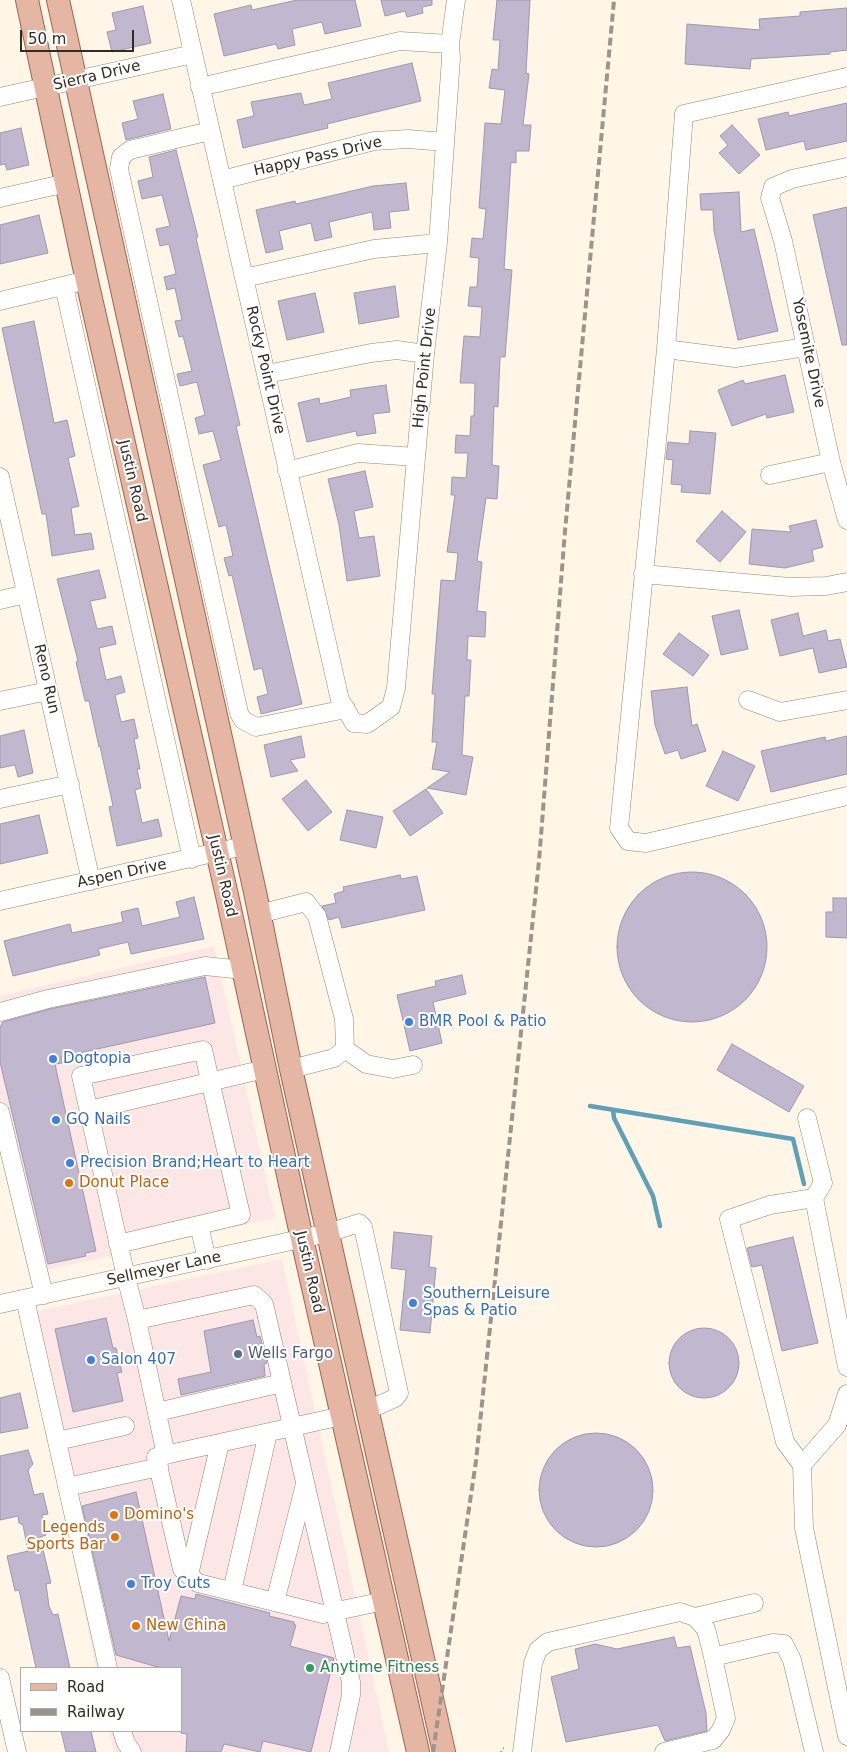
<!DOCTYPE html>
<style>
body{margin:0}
#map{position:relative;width:847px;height:1752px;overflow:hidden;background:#fff6e8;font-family:"DejaVu Sans",sans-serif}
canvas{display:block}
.legend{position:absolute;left:20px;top:1667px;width:162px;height:65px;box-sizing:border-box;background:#fff;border:1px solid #adaba7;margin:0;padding:6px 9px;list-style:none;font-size:15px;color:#322c23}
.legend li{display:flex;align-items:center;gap:10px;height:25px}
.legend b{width:25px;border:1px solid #adaba7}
.scale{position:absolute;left:20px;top:30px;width:114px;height:22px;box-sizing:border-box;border:2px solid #322c23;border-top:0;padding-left:6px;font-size:15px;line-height:18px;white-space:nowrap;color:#322c23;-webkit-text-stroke:4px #fff;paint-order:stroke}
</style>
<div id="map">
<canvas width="847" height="1752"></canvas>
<ul class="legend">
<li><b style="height:6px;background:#e6b6a4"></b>Road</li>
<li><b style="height:6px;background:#9c9589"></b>Railway</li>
</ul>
<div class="scale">50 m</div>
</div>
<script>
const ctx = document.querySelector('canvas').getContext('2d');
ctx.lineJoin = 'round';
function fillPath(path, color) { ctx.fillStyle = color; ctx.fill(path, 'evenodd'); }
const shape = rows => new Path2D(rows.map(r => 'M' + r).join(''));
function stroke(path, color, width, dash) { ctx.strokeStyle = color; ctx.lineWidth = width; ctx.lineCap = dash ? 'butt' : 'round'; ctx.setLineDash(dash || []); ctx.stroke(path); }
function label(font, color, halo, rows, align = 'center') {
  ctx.font = font + ' "DejaVu Sans",sans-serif'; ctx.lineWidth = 4; ctx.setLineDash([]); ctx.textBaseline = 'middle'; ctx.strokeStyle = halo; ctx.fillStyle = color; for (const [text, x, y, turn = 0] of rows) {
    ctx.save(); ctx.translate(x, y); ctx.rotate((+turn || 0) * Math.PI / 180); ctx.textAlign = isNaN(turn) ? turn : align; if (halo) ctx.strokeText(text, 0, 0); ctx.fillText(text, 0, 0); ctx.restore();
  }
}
const commercial = shape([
 [214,946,275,1218,31,1274,0,1139,0,996],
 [282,1259,389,1752,114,1752,109,1731,181,1731,181,1668,96,1668,23,1314]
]);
const stream = shape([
 [590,1106,793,1139,804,1184],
 [613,1110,614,1118,653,1196,660,1226]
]);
const building = shape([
 [297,0,355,0,361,26,325,34,322,22,292,29,295,45,278,49,276,44,224,56,214,14,251,5,252,10,297,0],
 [381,0,432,0,432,5,422,7,423,13,407,17,405,11,385,16,381,0],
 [497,0,530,0,526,73,529,74,523,125,531,125,529,151,516,151,516,163,511,162,504,269,512,270,505,357,500,357,498,407,494,406,492,465,499,466,497,499,486,498,477,561,482,562,477,611,486,612,485,637,468,636,467,660,471,660,469,696,465,696,462,755,473,757,466,795,427,788,450,772,432,769,437,742,432,742,435,694,432,694,441,580,455,581,458,553,447,552,455,495,451,495,452,477,466,478,468,453,455,453,456,435,470,436,471,416,474,416,475,383,460,383,464,336,480,337,482,307,468,306,470,287,477,287,479,258,470,257,472,238,483,239,486,209,479,208,485,123,501,124,505,90,489,88,492,69,498,70,500,40,493,40,497,0],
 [143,6,151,43,112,52,107,32,116,30,112,13,143,6],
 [847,8,847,50,830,52,830,54,751,59,750,69,685,64,687,24,760,30,759,19,800,16,800,12,847,8],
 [412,63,421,101,327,124,328,128,243,148,237,120,254,116,251,102,301,93,304,105,332,99,328,83,412,63],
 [163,94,171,129,126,140,122,123,138,119,133,101,163,94],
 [847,103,847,141,806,150,804,141,766,150,758,119,788,112,789,116,847,103],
 [732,125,760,155,739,174,719,153,728,145,720,136,732,125],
 [21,128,29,165,7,170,5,164,0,165,0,133,21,128],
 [176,150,198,237,196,238,240,425,236,426,302,704,261,714,257,697,268,694,262,668,254,670,232,575,229,576,224,558,233,556,226,525,219,527,203,465,221,460,213,431,199,434,195,418,205,415,197,382,180,386,177,374,192,371,183,336,179,337,175,321,182,320,175,288,167,290,164,277,176,274,169,244,160,246,156,229,170,226,162,195,142,199,138,181,153,177,149,157,176,150],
 [406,183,409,210,389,212,391,228,374,230,372,212,329,222,332,237,315,241,311,223,279,231,283,249,266,253,256,210,295,201,296,204,373,186,406,183],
 [739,192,741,232,754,229,778,331,738,340,714,231,713,210,701,210,700,194,739,192],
 [847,207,847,345,842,345,813,215,847,207],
 [39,215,48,253,0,264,0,225,39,215],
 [395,286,399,317,359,324,354,293,395,286],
 [315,293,324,332,287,340,278,301,315,293],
 [34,321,54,423,67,420,75,456,68,458,79,506,71,508,75,535,91,533,94,549,52,556,46,514,42,514,2,328,34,321],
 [785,375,794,412,767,418,766,414,732,426,718,390,743,380,745,384,785,375],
 [386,385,390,412,373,414,376,433,357,436,356,431,307,442,298,403,319,398,320,404,351,397,350,390,386,385],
 [690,431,716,433,710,494,681,492,682,485,671,484,673,460,666,459,668,442,689,444,690,431],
 [365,471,373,507,354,511,359,538,374,536,380,576,347,581,339,525,328,479,365,471],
 [722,511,746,532,720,562,696,541,722,511],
 [816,520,823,547,812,550,814,561,785,568,749,564,752,529,791,532,789,526,816,520],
 [99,570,106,598,90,601,97,629,112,626,116,644,99,648,106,680,121,676,125,692,115,695,121,722,134,719,138,738,134,739,140,769,137,769,141,788,135,790,142,823,158,819,162,836,117,846,109,807,113,806,100,746,99,747,89,701,85,701,76,662,78,661,57,579,99,570],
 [739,610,748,649,721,655,712,616,739,610],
 [798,613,803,636,826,630,828,641,840,639,847,667,819,673,813,648,780,656,771,620,798,613],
 [679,633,709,655,693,676,663,654,679,633],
 [687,687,692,726,697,724,706,751,681,759,678,750,665,754,655,725,651,691,687,687],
 [24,730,33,773,18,777,15,765,0,768,0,736,24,730],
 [301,736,305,757,290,760,298,771,271,777,264,745,301,736],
 [847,736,847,774,771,792,761,751,825,737,826,741,847,736],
 [723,751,755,766,738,801,706,786,723,751],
 [306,780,332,812,308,831,282,799,306,780],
 [426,789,443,813,410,836,393,811,426,789],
 [347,810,383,817,376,848,340,840,347,810],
 [39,815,48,853,0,864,0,824,39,815],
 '617 947a75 75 0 1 1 150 0a75 75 0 1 1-150 0Z',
 [400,875,401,879,417,876,425,910,342,928,339,917,329,920,322,906,336,903,334,894,344,891,343,887,400,875],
 [194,897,204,939,131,954,128,942,98,949,100,955,13,976,4,941,70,924,72,933,123,922,121,912,138,908,142,926,180,917,176,902,194,897],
 [833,898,847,898,847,938,826,937,826,912,833,912,833,898],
 [462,975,466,994,433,1002,442,1043,410,1051,397,995,436,986,435,981,462,975],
 [205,977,215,1023,61,1057,62,1063,55,1064,96,1251,85,1253,86,1256,48,1264,0,1062,0,1027,3,1022,50,1009,205,977],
 [732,1044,804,1086,789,1112,717,1070,732,1044],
 [394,1232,432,1236,429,1267,436,1268,430,1333,400,1330,406,1270,391,1268,394,1232],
 [793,1237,818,1343,782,1351,762,1265,752,1267,747,1248,793,1237],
 [106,1318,113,1348,116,1348,122,1372,117,1373,123,1401,73,1412,55,1329,106,1318],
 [253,1320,257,1337,260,1336,267,1363,264,1364,265,1376,181,1395,178,1379,211,1372,204,1331,253,1320],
 '669 1363a35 35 0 1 1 70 0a35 35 0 1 1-70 0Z',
 [20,1393,28,1428,0,1433,0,1398,20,1393],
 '539 1490a57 57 0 1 1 114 0a57 57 0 1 1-114 0Z',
 [28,1450,33,1464,28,1470,34,1495,43,1493,48,1514,42,1515,46,1535,40,1537,51,1583,46,1584,49,1606,53,1615,58,1614,70,1668,36,1668,19,1590,15,1591,7,1556,28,1551,23,1525,19,1523,18,1516,0,1520,0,1456,28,1450],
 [136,1492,169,1641,181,1596,195,1599,196,1594,270,1613,269,1616,294,1622,294,1625,296,1625,290,1646,334,1658,311,1752,263,1741,260,1752,224,1744,221,1752,186,1752,187,1734,181,1733,181,1668,161,1668,116,1655,82,1506,136,1492],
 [674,1637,677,1648,690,1646,706,1713,707,1731,665,1741,658,1725,566,1742,551,1677,579,1669,575,1649,595,1644,617,1649,674,1637],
 [61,1731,91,1731,96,1752,66,1752,61,1731]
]);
const path = shape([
 [501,1752,502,1748,506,1749]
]);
const minor = shape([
 [181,0,340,700,354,723,367,724,391,707,396,688,425,354,438,243,451,58,450,44,456,0],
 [847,77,684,114,666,349,619,828,628,841,646,843,847,796],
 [200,87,400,41,450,44],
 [0,97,193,54],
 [210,131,130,150,121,157,119,169,239,713,243,720,256,727,346,709],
 [847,167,792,179,773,187,770,198,783,241,831,462,847,520],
 [222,180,374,141,408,139,445,142],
 [0,198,67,183],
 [244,278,374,249,438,243],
 [64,286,192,859],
 [0,301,75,283],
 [666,349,735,358,806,347],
 [267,374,371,353,397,350,425,354],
 [287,471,358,453,416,457],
 [770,475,831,462],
 [0,477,91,881],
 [643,574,790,587,826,586,847,582],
 [0,600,26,594],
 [748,700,780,712,847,700],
 [0,701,48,691],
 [0,799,70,784],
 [0,901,244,846],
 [259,914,306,902,317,916,344,1019,345,1049,334,1058,291,1069],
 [0,1012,48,999,205,966,243,970],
 [345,1049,366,1064,393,1069,413,1065],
 [89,1110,265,1069],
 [0,1112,44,1295],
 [807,1118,823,1183,814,1198],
 [199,1225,207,1260],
 [118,1244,241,1215,203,1050,81,1076,126,1277,137,1320,166,1455],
 [25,1299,108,1668],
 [0,1304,328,1233,359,1223,363,1227,399,1393,395,1398,368,1410],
 [137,1320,254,1295,264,1304,351,1682,351,1695,339,1752],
 [847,1367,814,1198,770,1205,729,1219,785,1442,802,1465,804,1528,847,1736],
 [157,1412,282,1383],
 [342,1416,156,1457,182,1569,198,1583,323,1614,384,1601],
 [57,1441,125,1426],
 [802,1465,837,1425,847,1394],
 [67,1487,159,1467],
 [189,1575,220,1443],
 [232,1591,268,1433],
 [275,1602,304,1488],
 [695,1617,754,1603],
 [0,1678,17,1752],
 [122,1731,126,1743,132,1752],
 [522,1752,533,1663,538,1650,548,1642,680,1612,695,1617,706,1629,713,1657],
 [664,1752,713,1740,721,1730,726,1718,713,1657,773,1643,784,1644,792,1660,814,1752]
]);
const major = shape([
 [27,0,87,281,226,891,302,1239,418,1752],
 [58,0,255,892,291,1069,444,1752]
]);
const rail = shape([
 [433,1752,476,1461,539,861,565,531,614,0]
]);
const markers = [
 [409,1022,5,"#3f7fe0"],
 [53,1059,5,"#3f7fe0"],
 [56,1120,5,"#3f7fe0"],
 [70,1163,5,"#3f7fe0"],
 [69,1183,5,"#e8710a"],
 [413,1303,5,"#3f7fe0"],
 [238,1354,5,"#5c6f8a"],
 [91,1360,5,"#3f7fe0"],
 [114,1515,5,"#e8710a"],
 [115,1537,5,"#e8710a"],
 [131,1584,5,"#3f7fe0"],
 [136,1626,5,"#e8710a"],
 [310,1668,5,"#2e9e5b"]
];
const streetNames = [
 ["Sierra Drive",97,76,-13],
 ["Happy Pass Drive",318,157,-13],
 ["Yosemite Drive",808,353,78],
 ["High Point Drive",425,368,-84],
 ["Rocky Point Drive",265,370,77],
 ["Justin Road",132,481,77],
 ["Reno Run",46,679,77],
 ["Aspen Drive",122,874,-12],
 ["Justin Road",222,876,77],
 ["Sellmeyer Lane",164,1269,-12],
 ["Justin Road",309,1272,77]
];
const shopNames = [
 ["BMR Pool & Patio",419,1022],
 ["Dogtopia",63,1059],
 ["GQ Nails",66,1120],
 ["Precision Brand;Heart to Heart",80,1163],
 ["Southern Leisure",423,1294],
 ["Spas & Patio",423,1311],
 ["Salon 407",101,1360],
 ["Troy Cuts",141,1584]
];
const foodNames = [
 ["Donut Place",79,1183],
 ["Domino's",124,1515],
 ["Legends",105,1528,"right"],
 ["Sports Bar",105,1545,"right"],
 ["New China",146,1626]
];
const serviceNames = [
 ["Wells Fargo",248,1354]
];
const leisureNames = [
 ["Anytime Fitness",320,1668]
];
fillPath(commercial, '#fde7e6');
stroke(stream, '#5ea0b8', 4.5);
fillPath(building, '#c1b7ce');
stroke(building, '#a197ad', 1);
stroke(minor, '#958672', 19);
stroke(major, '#9c6650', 24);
stroke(path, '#afa79b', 2.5, [1, 4]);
stroke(minor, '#fff', 18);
stroke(major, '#e6b6a4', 22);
stroke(rail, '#9c9589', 4, [8, 4]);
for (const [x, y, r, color] of markers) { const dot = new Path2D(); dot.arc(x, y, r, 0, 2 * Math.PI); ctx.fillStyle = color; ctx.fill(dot); stroke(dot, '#fff', 2); }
label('15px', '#322c23', '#fff', streetNames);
label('15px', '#366cbe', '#fff', shopNames, 'left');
label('15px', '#c56008', '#fff', foodNames, 'left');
label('15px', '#4e5e75', '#fff', serviceNames, 'left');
label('15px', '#27864d', '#fff', leisureNames, 'left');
</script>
